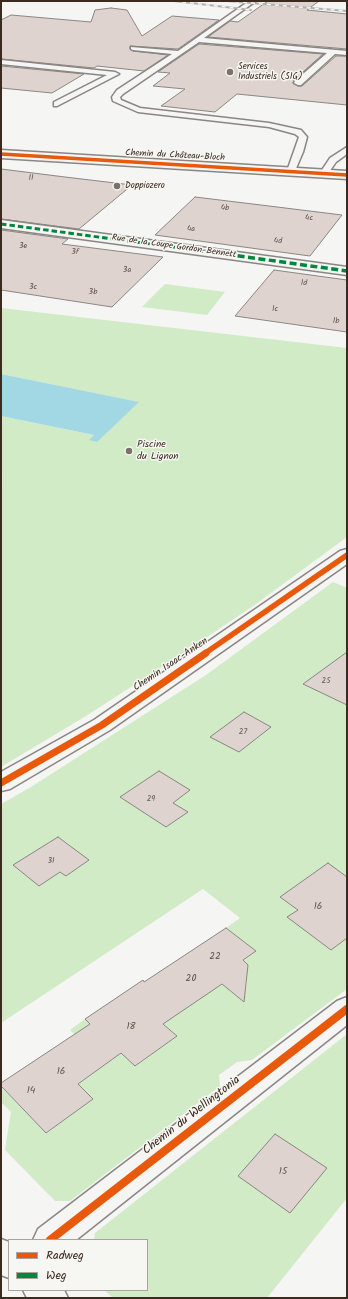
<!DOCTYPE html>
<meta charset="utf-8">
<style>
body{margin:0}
#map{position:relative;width:348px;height:1299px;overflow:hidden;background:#f5f5f3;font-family:Kalam,sans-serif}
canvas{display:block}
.frame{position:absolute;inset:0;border:2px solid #3b2a1e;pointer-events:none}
.legend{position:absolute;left:8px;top:1239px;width:140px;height:52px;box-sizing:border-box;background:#f6f6f2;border:1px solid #aba49d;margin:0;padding:5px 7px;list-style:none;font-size:12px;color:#3b2a1e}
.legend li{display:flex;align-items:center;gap:8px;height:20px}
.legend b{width:20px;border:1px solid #aba49d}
</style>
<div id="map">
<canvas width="348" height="1299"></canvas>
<div class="frame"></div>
<ul class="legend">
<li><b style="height:5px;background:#e8590c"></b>Radweg</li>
<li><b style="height:5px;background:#00873e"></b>Weg</li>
</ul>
</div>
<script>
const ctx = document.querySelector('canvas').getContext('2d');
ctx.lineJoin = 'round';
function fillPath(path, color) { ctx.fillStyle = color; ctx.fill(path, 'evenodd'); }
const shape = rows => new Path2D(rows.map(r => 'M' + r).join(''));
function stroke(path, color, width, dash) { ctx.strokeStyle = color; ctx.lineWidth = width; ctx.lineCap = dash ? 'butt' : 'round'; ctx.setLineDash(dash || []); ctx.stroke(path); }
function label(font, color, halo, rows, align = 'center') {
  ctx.font = font + ' Kalam,sans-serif'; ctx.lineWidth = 3; ctx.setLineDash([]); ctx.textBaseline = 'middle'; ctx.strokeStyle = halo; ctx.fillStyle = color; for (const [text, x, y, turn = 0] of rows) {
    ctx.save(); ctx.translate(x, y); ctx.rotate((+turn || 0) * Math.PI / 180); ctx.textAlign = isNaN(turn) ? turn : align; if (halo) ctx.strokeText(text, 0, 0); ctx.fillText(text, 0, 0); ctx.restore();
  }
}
const green = shape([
 [165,284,225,292,207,315,142,307],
 [1,308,347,348,347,537,256,604,176,658,86,716,1,767,1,481,3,480,1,479,1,416,94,435,138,402,1,374],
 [333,582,347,588,347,989,252,1060,237,1062,219,1075,220,1086,70,1201,55,1201,5,1150,11,1112,1,1102,1,1087,46,1133,93,1099,78,1084,90,1076,83,1069,97,1058,70,1030,85,1019,136,1066,177,1036,140,1003,222,984,235,995,246,987,247,981,237,973,248,965,243,960,256,951,226,928,240,918,203,889,1,1023,1,804,31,787,206,675],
 [347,1034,347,1198,267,1298,113,1298,104,1290,147,1290,147,1240,94,1240,95,1233]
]);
const water = shape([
 [1,374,139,402,97,442,89,440,94,435,1,416]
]);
const building = shape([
 [268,1,319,1,307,10,347,14,347,49,208,37,230,21,238,22,268,1],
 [111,8,127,10,142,36,172,16,219,20,178,49,130,46,130,49,133,51,168,55,144,71,97,66,94,68,1,59,1,20,11,15,91,22,95,10,111,8],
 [199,44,323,54,294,80,293,83,298,86,302,86,336,56,347,56,347,105,237,94,215,112,161,106,185,89,153,86,170,73,158,72,199,44],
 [1,66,84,74,52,93,1,88,1,66],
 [1,169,65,177,132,185,79,229,1,219,1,169],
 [195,197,269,206,342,215,310,256,155,235,195,197],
 [1,230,68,239,62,244,163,257,112,307,1,290,1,230],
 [274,270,347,280,347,332,235,316,274,270],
 [347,652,347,705,303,684,347,652],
 [244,712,271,727,239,752,210,737,244,712],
 [159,771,190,790,173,803,188,812,166,827,120,797,159,771],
 [58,837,89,860,66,876,60,872,39,886,13,865,58,837],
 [328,863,347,877,347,938,331,950,287,917,298,910,280,897,328,863],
 [226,928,256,951,243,960,248,965,244,1002,222,984,163,1024,177,1036,135,1066,121,1053,78,1084,93,1099,46,1133,1,1086,1,1083,90,1024,85,1019,143,980,144,982,226,928],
 [275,1134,327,1168,290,1213,238,1176,275,1134]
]);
const lane = shape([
 [249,1,256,1,204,38,347,51,347,55,335,54,301,85,298,85,294,83,295,81,327,53,199,42,123,94,120,97,121,100,140,108,269,123,301,130,307,137,303,152,294,173,288,173,287,171,299,137,295,134,269,127,138,112,113,101,112,97,117,90,172,54,133,50,131,49,131,47,178,51,249,1],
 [1,60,115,72,119,74,57,106,54,106,54,102,107,75,1,64,1,60],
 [347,147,347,154,336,162,327,175,321,175,320,173,330,158,347,147]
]);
const street = shape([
 [1,220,347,267,347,275,1,228,1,220],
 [347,549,347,564,110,730,10,789,1,791,1,772,94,720,340,551,347,549],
 [347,997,347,1025,76,1240,33,1240,38,1229,337,1001,347,997]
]);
const secondary = shape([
 [1,150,347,171,347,179,1,158,1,150],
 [1,1239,9,1242,9,1278,1,1275,1,1239],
 [23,1290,64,1290,68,1298,27,1298,23,1290]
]);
const rail = shape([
 [174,1,251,10],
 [227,1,347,11]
]);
const quietFar1 = shape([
 [1,224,203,251]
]);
const quiet = shape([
 [196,250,347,271]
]);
const cyclewayFar3 = shape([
 [1,154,347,175]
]);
const cyclewayFar2 = shape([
 [204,654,347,555]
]);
const cyclewayFar1 = shape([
 [1,783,102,725,206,653]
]);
const cycleway = shape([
 [50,1240,347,1009]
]);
const markers = [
 [230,72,4,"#7c7169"],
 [117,186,4,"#7c7169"],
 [129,451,4,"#7c7169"]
];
const numberNames = [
 ["11",31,179],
 ["4b",225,209],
 ["4c",309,219],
 ["4a",191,230],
 ["4d",278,242],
 ["3e",23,247],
 ["3f",75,253],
 ["3a",127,271],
 ["1d",304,284],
 ["3c",33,288],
 ["3b",93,293],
 ["1c",275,310],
 ["1b",336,322],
 ["25",326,682],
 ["27",243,733],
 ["29",151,800],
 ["31",51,862]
];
const farPoinames = [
 ["Services",238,67],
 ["Industriels (SIG)",238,77],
 ["Doppiozero",125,186]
];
const farStreetnames = [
 ["Chemin du Château-Bloch",175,156,3],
 ["Rue de la Coupe Gordon-Bennett",174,247,8]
];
const poiNames = [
 ["Piscine",137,445],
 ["du Lignon",137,457]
];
const streetNames = [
 ["Chemin Isaac-Anken",171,665,-34]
];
const nearNumbernames = [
 ["16",318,907],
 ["22",215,957],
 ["20",191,979],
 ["18",131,1027],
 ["16",61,1072],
 ["14",31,1091],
 ["15",283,1172]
];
const nearStreetnames = [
 ["Chemin du Wellingtonia",192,1116,-38]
];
fillPath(green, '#d1ebc6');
fillPath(water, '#a2d8e4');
fillPath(building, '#ded3cf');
stroke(building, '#8a8683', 1);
stroke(lane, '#8a8683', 3);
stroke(street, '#8a8683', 3);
stroke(secondary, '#8a8683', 3);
fillPath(lane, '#f5f5f3');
fillPath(street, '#f5f5f3');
fillPath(secondary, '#f5f5f3');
stroke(rail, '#b2b0ae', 2);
stroke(rail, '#f6f6f2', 1.5, [4]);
stroke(quietFar1, '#00873e', 3, [5.5, 3]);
stroke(quiet, '#00873e', 3.5, [7, 3.5]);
stroke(cyclewayFar3, '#e8590c', 3.5);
stroke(cyclewayFar2, '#e8590c', 5.5);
stroke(cyclewayFar1, '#e8590c', 7);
stroke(cycleway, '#e8590c', 8);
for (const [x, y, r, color] of markers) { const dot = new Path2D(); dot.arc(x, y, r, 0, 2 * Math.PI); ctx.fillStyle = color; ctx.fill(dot); stroke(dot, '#f6f6f2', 1.5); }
label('8px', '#64544a', null, numberNames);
label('9px', '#3b2a1e', '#f6f6f2', farPoinames, 'left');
label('9px', '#3b2a1e', '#f6f6f2', farStreetnames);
label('10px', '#3b2a1e', '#f6f6f2', poiNames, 'left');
label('10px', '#3b2a1e', '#f6f6f2', streetNames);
label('10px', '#64544a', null, nearNumbernames);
label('12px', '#3b2a1e', '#f6f6f2', nearStreetnames);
</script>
